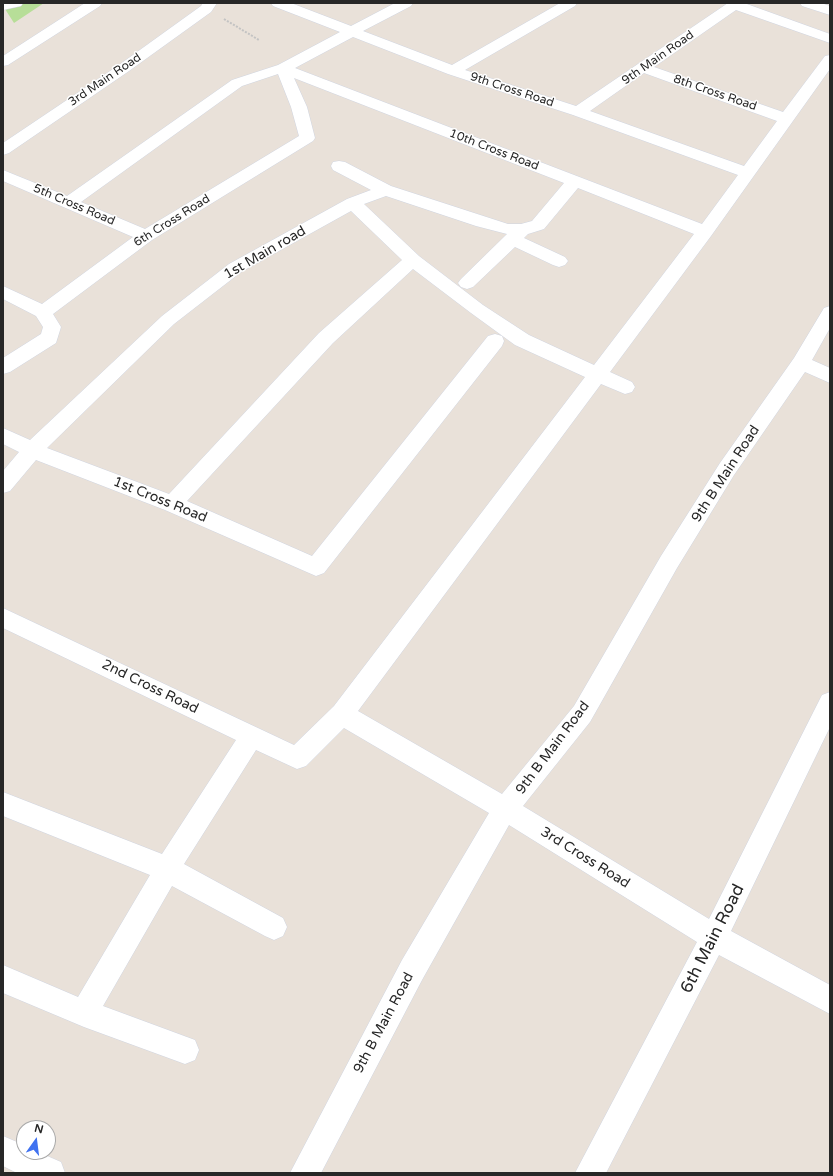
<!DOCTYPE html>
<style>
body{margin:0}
#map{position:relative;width:833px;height:1176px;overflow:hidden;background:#e9e1d9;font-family:"Varela Round",sans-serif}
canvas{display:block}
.frame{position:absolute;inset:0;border:4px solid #272727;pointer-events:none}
.north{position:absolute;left:16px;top:1120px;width:40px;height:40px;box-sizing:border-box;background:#fff;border:1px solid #a9a9a9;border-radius:50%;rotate:14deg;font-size:11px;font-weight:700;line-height:16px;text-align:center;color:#272727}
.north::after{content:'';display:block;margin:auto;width:14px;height:18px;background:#4072f0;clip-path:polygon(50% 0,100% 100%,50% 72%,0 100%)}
</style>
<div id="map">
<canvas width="833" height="1176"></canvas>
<div class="frame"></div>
<div class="north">N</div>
</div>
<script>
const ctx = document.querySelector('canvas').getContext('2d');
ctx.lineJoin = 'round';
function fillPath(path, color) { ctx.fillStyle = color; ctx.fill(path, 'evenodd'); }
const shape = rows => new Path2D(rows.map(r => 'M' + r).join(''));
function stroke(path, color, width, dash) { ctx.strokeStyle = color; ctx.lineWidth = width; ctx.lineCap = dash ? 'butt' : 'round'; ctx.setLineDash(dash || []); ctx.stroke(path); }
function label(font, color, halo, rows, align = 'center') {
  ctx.font = font + ' "Varela Round",sans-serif'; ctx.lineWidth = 3; ctx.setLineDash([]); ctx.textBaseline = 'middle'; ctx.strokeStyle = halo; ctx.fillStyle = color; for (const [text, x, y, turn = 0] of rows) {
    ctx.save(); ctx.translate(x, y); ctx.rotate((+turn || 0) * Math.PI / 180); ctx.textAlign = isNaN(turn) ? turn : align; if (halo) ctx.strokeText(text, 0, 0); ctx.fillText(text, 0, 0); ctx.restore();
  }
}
const green = shape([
 [27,3,44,3,14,23,5,9]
]);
const path = shape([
 [224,19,259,40]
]);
const minor = shape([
 [3,3,23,3,21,6,3,10,3,3],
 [85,3,102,3,100,6,8,65,3,66,3,56,85,3],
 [203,3,217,3,211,12,129,71,9,153,3,155,3,143,119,65,201,6,203,3],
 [271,3,291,3,351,26,395,3,413,3,411,6,363,31,452,65,560,3,577,3,575,6,465,70,576,106,728,3,744,3,830,34,830,43,736,10,654,67,783,112,825,56,830,55,830,69,711,236,610,372,632,382,635,387,632,392,625,394,601,384,358,711,502,794,574,706,661,556,720,463,794,358,824,308,830,306,830,328,812,360,830,368,830,383,805,372,734,475,677,568,590,722,523,806,709,919,822,695,830,692,830,727,731,931,830,985,830,1014,719,955,606,1173,575,1173,697,942,509,825,422,980,321,1173,290,1173,402,960,489,813,344,728,306,766,297,769,256,750,184,864,283,918,287,927,283,936,274,940,265,936,172,886,103,1006,195,1040,199,1050,195,1060,185,1064,84,1027,3,993,3,965,78,997,150,875,3,816,3,792,162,854,236,740,3,628,3,608,294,745,334,706,585,377,515,345,471,313,413,269,333,343,187,501,312,556,488,336,495,334,502,336,504,341,502,346,324,573,316,576,165,510,36,460,10,491,3,493,3,471,19,452,3,444,3,428,30,440,162,316,229,264,347,199,371,190,333,170,331,166,333,162,339,161,345,162,391,186,508,224,521,224,532,221,564,183,294,78,307,107,315,138,313,141,152,240,53,314,61,327,56,343,10,372,3,374,3,358,41,334,43,327,36,316,3,299,3,286,42,304,133,237,3,181,3,170,67,196,232,80,278,65,340,32,273,6,271,3],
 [353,37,448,74,573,115,738,175,702,224,295,68,353,37],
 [644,73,777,121,744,166,590,111,644,73],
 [278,74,291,107,299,136,145,229,81,202,242,86,278,74],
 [578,188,694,234,594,365,529,335,483,305,419,256,364,204,386,196,476,226,507,234,461,279,458,283,461,287,467,289,473,287,515,247,553,265,559,267,565,265,568,261,565,257,524,238,528,234,544,229,578,188],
 [351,211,402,260,319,333,169,494,47,448,174,324,241,272,351,211],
 [800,3,821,3,830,6,830,15,802,6,800,3],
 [3,1136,24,1145,24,1152,38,1152,61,1162,65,1173,17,1173,3,1166,3,1136]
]);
const farStreetnames = [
 ["9th Main Road",658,58,-35],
 ["3rd Main Road",105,80,-34],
 ["9th Cross Road",512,90,18],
 ["8th Cross Road",715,93,19],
 ["10th Cross Road",494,150,21],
 ["5th Cross Road",74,205,23],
 ["6th Cross Road",172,221,-32]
];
const streetNames = [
 ["1st Main road",265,253,-30],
 ["9th B Main Road",726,474,-57],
 ["1st Cross Road",160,500,22],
 ["2nd Cross Road",150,687,26],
 ["9th B Main Road",553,748,-53],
 ["3rd Cross Road",585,858,32],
 ["9th B Main Road",384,1023,-62]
];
const nearStreetnames = [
 ["6th Main Road",713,939,-63]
];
fillPath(green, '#b7de98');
stroke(minor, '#cfd4e0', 1);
stroke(path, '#c3c3c3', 2, [2, 1.5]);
fillPath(minor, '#fff');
label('12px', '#272727', '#fff', farStreetnames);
label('14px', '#272727', '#fff', streetNames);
label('17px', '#272727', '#fff', nearStreetnames);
</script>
